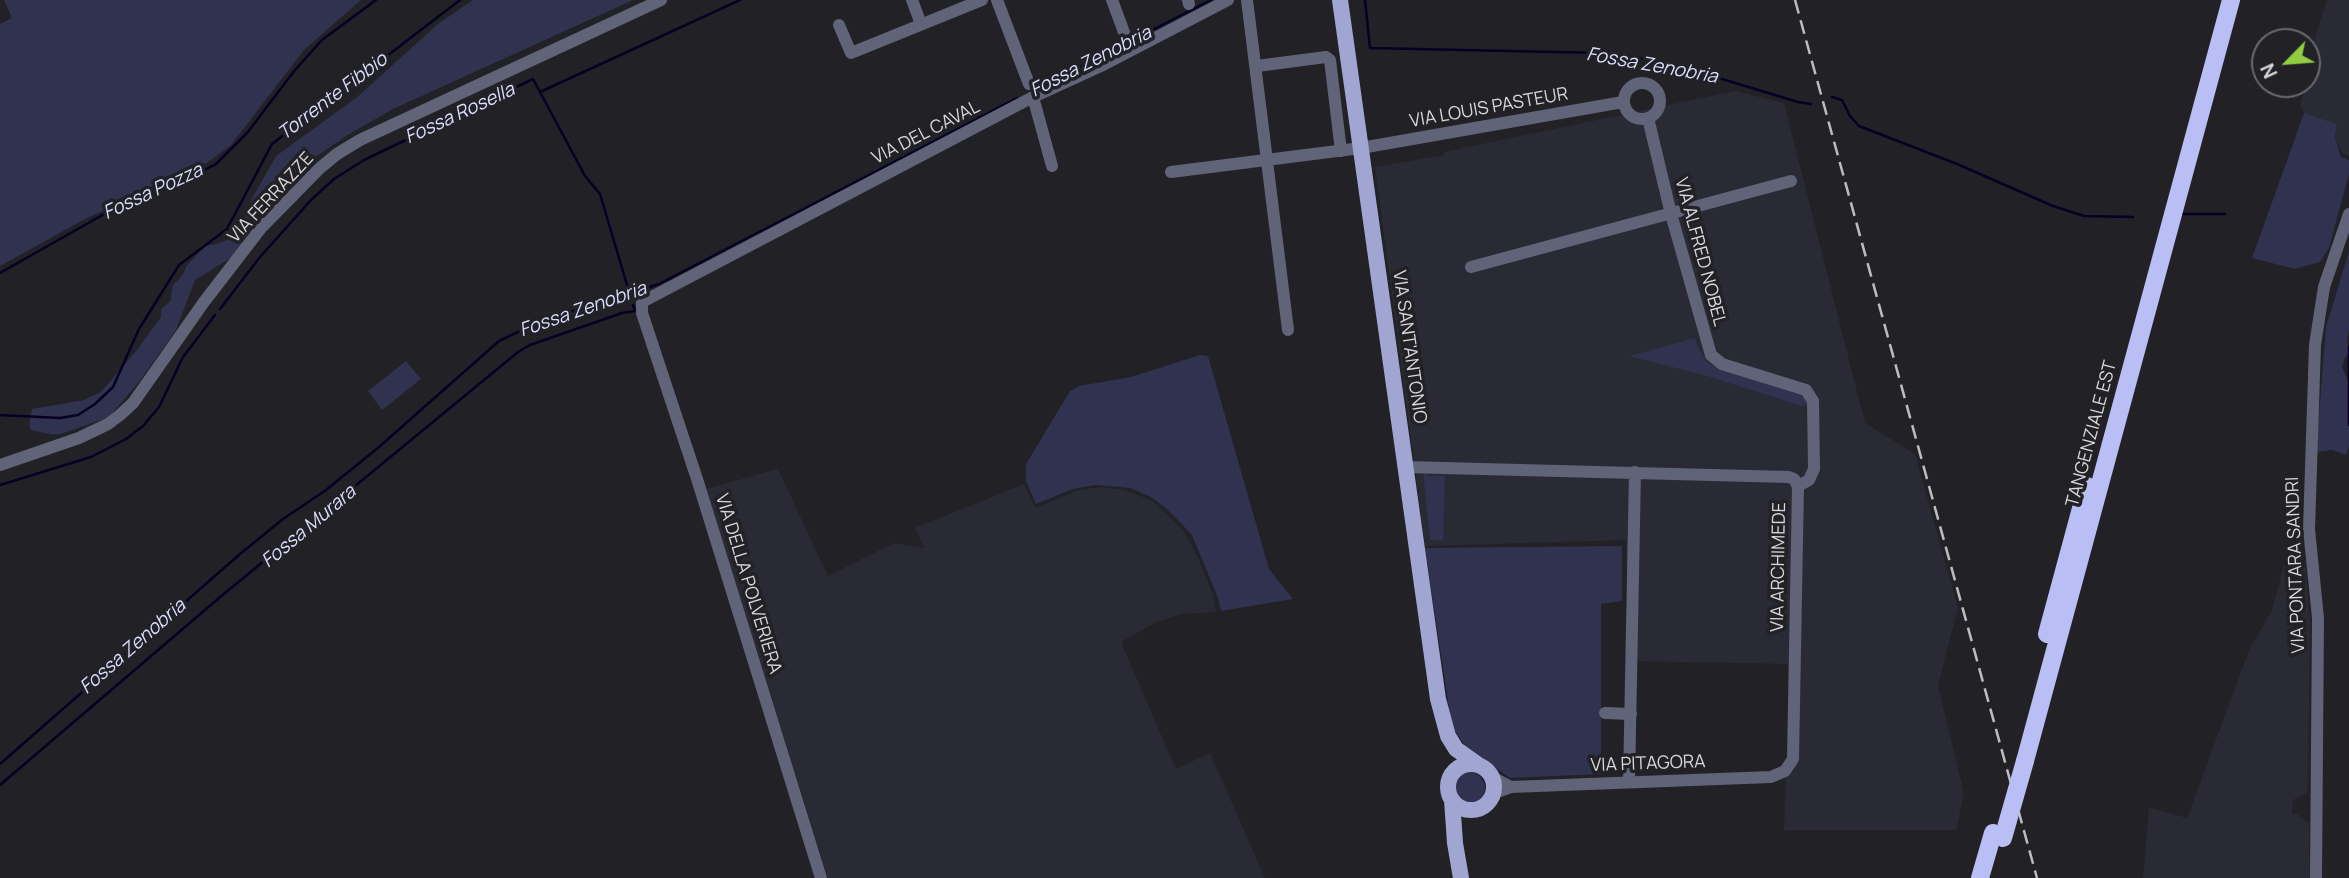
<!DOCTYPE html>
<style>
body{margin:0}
#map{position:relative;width:2349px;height:878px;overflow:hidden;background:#212126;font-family:Manrope,sans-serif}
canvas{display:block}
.north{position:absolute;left:2251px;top:28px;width:70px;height:70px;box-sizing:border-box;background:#212126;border:2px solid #6a6a6e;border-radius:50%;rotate:245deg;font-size:19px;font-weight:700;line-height:28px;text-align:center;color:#d8d8db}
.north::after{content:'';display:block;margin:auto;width:24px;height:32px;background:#90cd41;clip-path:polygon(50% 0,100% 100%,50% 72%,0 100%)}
</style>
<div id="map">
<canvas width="2349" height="878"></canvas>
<div class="north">N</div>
</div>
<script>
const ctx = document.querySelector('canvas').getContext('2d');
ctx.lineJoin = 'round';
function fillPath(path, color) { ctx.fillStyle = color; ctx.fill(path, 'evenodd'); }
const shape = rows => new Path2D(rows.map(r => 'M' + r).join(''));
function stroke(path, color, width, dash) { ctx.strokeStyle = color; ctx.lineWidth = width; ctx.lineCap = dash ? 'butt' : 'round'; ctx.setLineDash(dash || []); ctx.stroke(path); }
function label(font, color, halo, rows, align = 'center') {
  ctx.font = font + ' Manrope,sans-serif'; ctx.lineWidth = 7; ctx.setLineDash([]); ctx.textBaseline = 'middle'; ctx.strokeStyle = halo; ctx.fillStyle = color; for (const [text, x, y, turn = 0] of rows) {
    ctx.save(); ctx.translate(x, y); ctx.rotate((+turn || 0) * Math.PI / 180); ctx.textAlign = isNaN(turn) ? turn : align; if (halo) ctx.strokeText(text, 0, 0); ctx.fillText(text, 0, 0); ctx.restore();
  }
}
const built = shape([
 [2327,0,2349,0,2349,156,2343,154,2335,137,2337,124,2304,113,2300,106,2311,66,2311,50],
 [1735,91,1784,103,1865,423,1915,454,1958,608,1938,686,1964,793,1956,830,1784,830,1790,664,1628,661,1626,540,1425,546,1375,167,1444,155,1444,152],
 [778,469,828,576,894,543,924,548,915,528,1024,484,1035,508,1079,490,1100,487,1125,490,1153,501,1184,531,1199,560,1213,594,1216,612,1181,614,1157,622,1121,642,1176,769,1210,753,1265,878,828,878,706,489],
 [2305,560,2310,620,2308,786,2307,793,2293,800,2292,813,2297,814,2309,824,2310,878,2143,878,2149,807,2187,818,2249,650,2272,610,2285,561]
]);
const green = shape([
 [4,0,361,0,304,50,231,145,207,163,85,219,0,266,0,24,12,18],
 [473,0,633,0,393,109,346,136,301,167,245,228,241,228,250,202,276,156,356,98,438,24],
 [2304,113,2337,124,2335,137,2341,157,2349,160,2349,174,2329,248,2320,262,2295,269,2252,258],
 [238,234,241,236,242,247,229,259,195,280,176,330,139,382,109,417,61,434,49,434,31,430,29,425,32,409,84,400,101,392,136,351,161,317,161,309,170,302,173,285,182,276,187,265,206,246,220,243],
 [2349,251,2349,330,2347,340,2349,354,2345,357,2342,367,2349,383,2349,446,2346,455,2332,450,2316,452,2326,327],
 [1695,338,1699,350,1709,364,1801,393,1810,403,1802,406,1707,376,1629,356],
 [1200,355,1208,356,1269,569,1293,599,1221,611,1218,598,1192,535,1168,510,1151,497,1130,488,1096,485,1073,489,1036,504,1026,481,1026,464,1070,391,1079,386,1131,377],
 [406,361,421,379,382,410,368,391],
 [1423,472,1427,472,1428,476,1445,476,1443,540,1430,540],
 [1622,546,1622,601,1601,604,1601,774,1510,778,1466,747,1452,727,1425,548],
 '1453 788a16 16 0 1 1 32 0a16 16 0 1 1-32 0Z'
]);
const stream = shape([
 [1365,0,1370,48,1601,53,1654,60,1689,69,1798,102,1811,104],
 [1039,88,1211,0],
 [540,92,585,176,600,194,630,295],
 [1832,97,1842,100,1850,116,1859,126,1957,164,2053,206,2084,216,2133,217],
 [2183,214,2225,214],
 [0,273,106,213,185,180,216,164,247,133,295,70,322,40,376,0],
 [220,309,260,257,311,200,334,179,364,160,533,79,540,92,740,0],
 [2349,347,2349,425],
 [0,415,60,418,78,415,95,404,113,387,139,329,179,265,227,229,272,144,460,0],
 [0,485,91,457,126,439,143,426,159,407,183,357,215,315],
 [0,764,240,554,283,519,326,490,379,447,499,341,541,321,659,284,1017,98],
 [0,785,219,598,518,352,530,345,622,313,635,311,633,305]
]);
const minor = shape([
 [912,0,921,24],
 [997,0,1029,84],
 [1112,0,1125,35],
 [1188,0,1189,4],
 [1247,0,1288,330],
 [839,25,851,53,982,0],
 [1257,66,1326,57,1330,60,1341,151],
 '1624 101a18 18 0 1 1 36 0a18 18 0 1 1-36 0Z',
 [1033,97,1052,166],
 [1648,118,1671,214,1711,355,1722,364,1806,390,1813,401,1814,469,1809,480,1798,486],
 [1171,172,1361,148,1623,102],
 [1471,267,1791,181],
 [0,465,79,438,108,424,120,415,133,403,204,302,261,228,320,168,337,154,360,140,661,0],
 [1405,467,1789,477,1794,479,1798,486,1793,759,1785,771,1771,777,1511,787,1497,792,1492,797],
 [1605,713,1631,714],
 [1492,777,1511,787],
 [1629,782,1635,472],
 [821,878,698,482,642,313,642,302,1033,97,1105,64,1228,0],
 [2316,878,2318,618,2309,529,2315,345,2324,287,2349,214]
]);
const major = shape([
 [1340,0,1438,699,1448,736,1456,749,1480,766],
 '1448 787a23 23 0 1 1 46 0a23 23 0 1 1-46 0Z',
 [1452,800,1455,843,1461,878]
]);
const highway = shape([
 [2047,634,2087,486],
 [2025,761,2231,0],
 [1980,878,1993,833]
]);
const rail = shape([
 [1795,0,2037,878]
]);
const highwayBridge = shape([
 [2003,838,2025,761]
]);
const streetNames = [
 ["VIA LOUIS PASTEUR",1489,108,-10],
 ["VIA DEL CAVAL",926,133,-27],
 ["VIA FERRAZZE",271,198,-47],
 ["VIA ALFRED NOBEL",1700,252,75],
 ["VIA SANT'ANTONIO",1409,347,82],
 ["TANGENZIALE EST",2092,434,-75],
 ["VIA PONTARA SANDRI",2296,565,-92],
 ["VIA ARCHIMEDE",1779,567,-89],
 ["VIA DELLA POLVERIERA",748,584,73],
 ["VIA PITAGORA",1648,764,-2]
];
const waterNames = [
 ["Fossa Zenobria",1091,62,-27],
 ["Fossa Zenobria",1652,66,10],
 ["Torrente Fibbio",333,97,-37],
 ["Fossa Rosella",460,114,-25],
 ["Fossa Pozza",153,192,-25],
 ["Fossa Zenobria",583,310,-19],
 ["Fossa Murara",309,527,-40],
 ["Fossa Zenobria",133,647,-41]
];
fillPath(built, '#292a33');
fillPath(green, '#30324f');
stroke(stream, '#060025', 2.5);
stroke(minor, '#616379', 12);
stroke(major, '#a0a5d2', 16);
stroke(highway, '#b9bff5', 18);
stroke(rail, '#bdbdc0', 2.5, [14, 7]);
stroke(highwayBridge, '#b9bff5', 18);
label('18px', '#d8d8db', '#212126', streetNames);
label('italic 19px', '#daddfd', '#212126', waterNames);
</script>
